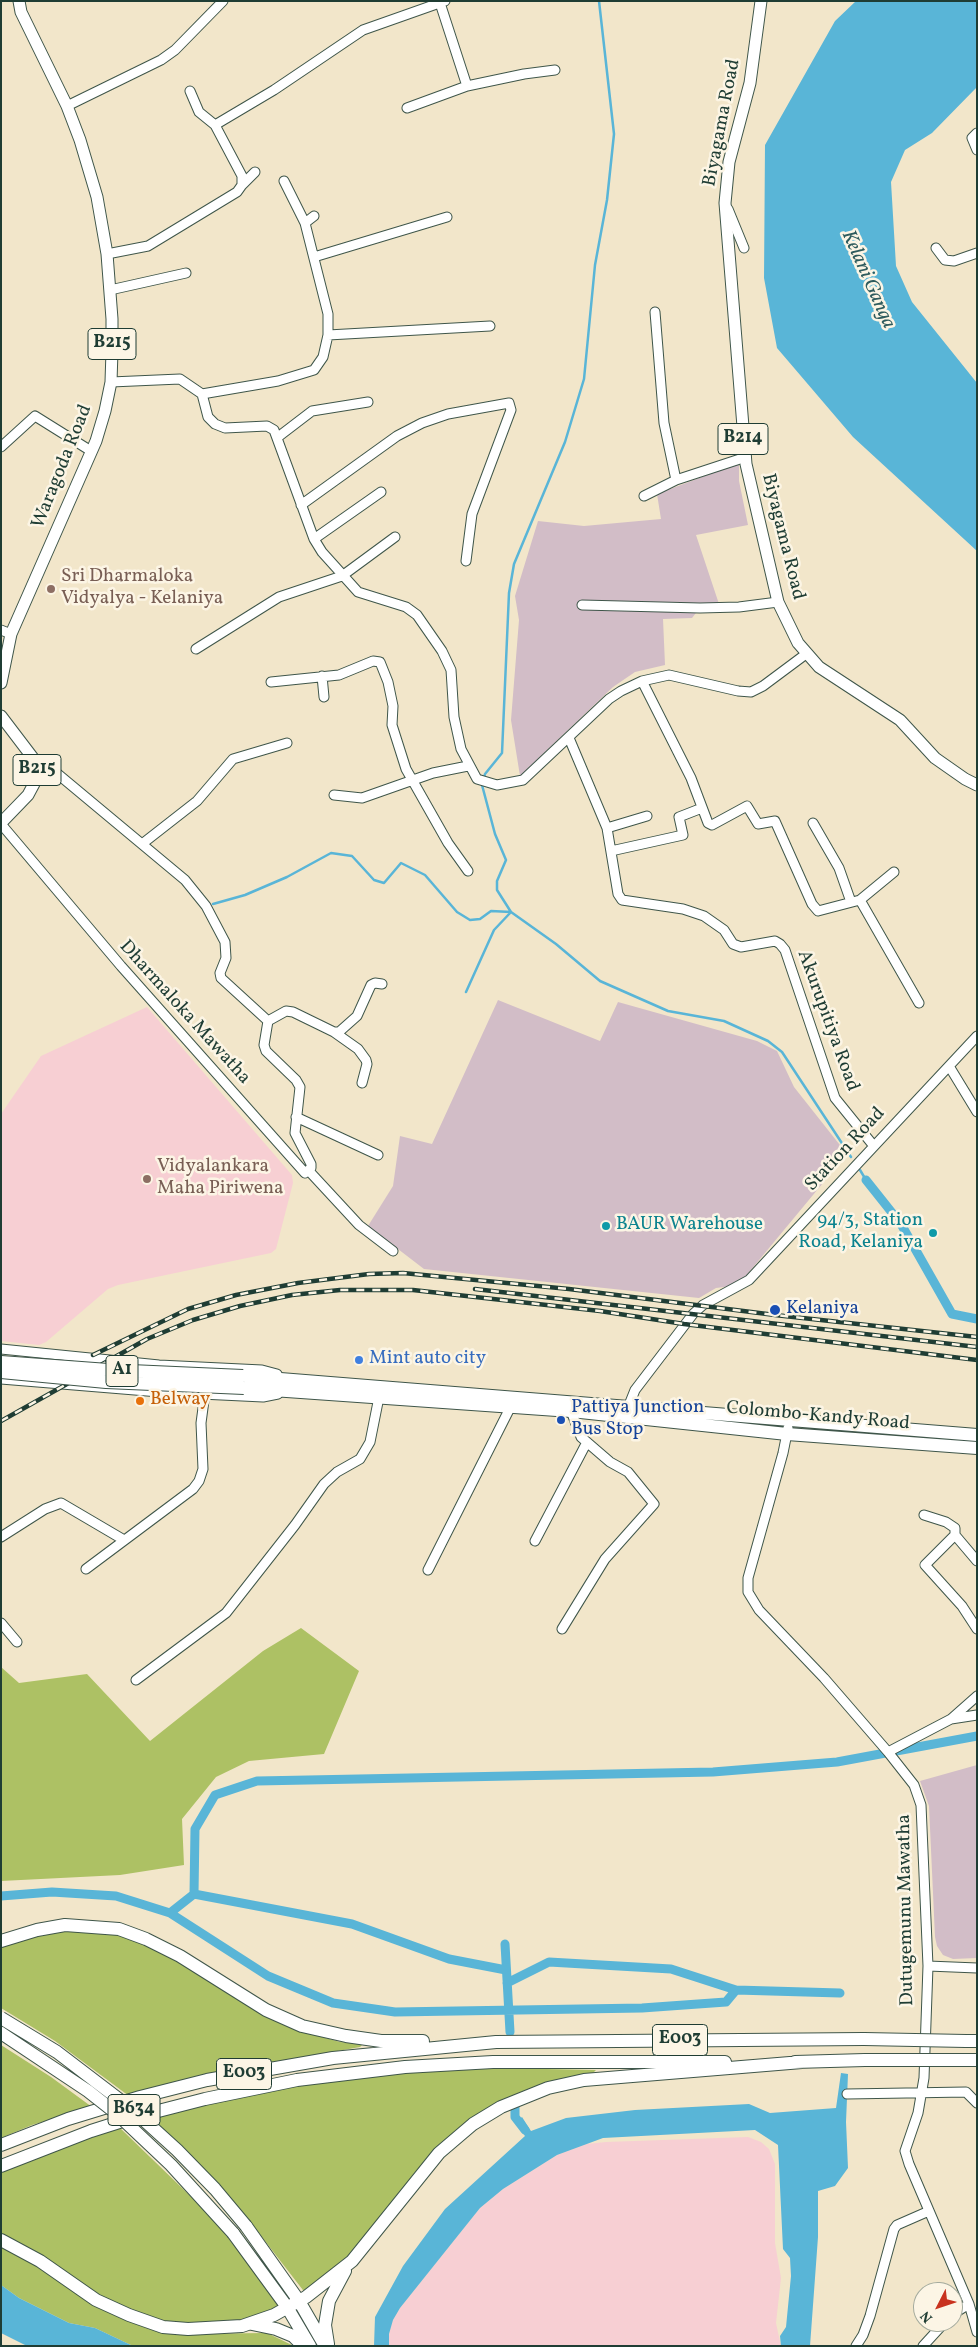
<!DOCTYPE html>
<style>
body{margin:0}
#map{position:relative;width:978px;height:2347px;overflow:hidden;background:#f2e6ca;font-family:Vollkorn,serif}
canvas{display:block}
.frame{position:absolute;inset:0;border:2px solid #1f3d34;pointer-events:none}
.north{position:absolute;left:913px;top:2282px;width:50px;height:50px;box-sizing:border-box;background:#fcf5e5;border:1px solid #a4ab9e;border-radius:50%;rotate:229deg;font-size:14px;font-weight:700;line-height:20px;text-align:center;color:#1f3d34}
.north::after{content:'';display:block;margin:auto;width:18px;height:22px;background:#c8321e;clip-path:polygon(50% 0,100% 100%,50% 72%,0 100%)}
</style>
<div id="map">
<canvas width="978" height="2347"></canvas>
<div class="frame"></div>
<div class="north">N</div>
</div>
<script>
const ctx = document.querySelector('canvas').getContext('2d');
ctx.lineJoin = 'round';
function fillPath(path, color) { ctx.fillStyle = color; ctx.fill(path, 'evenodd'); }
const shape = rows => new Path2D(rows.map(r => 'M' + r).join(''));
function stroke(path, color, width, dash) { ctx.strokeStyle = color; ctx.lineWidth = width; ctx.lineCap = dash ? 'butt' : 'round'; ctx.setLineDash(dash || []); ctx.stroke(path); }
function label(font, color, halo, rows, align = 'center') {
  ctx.font = font + ' Vollkorn,serif'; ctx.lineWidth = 5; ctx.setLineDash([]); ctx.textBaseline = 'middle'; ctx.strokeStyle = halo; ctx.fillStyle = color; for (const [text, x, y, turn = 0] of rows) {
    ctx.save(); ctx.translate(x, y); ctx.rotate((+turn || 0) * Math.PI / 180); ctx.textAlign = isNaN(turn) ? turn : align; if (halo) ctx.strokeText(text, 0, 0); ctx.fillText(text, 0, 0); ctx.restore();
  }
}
const built = shape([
 [147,1007,292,1175,293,1183,276,1249,271,1253,118,1285,108,1289,46,1342,39,1345,1,1341,1,1114,41,1056],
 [748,2137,761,2142,769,2149,775,2164,775,2243,781,2278,776,2323,781,2346,389,2346,389,2334,393,2320,400,2308,480,2208,503,2189,557,2155,586,2144,606,2142]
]);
const industrial = shape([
 [739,463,739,481,748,525,696,535,721,610,699,609,692,618,663,619,665,665,635,672,613,687,520,776,511,720,519,620,515,596,538,521,584,526,661,519,657,494],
 [498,1000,600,1041,618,1002,757,1041,777,1051,794,1087,847,1154,745,1277,732,1286,716,1288,699,1298,424,1269,368,1226,393,1186,400,1136,432,1144],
 [977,1765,977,1958,953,1959,943,1955,937,1946,935,1937,929,1806,920,1781]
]);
const green = shape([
 [301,1628,359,1671,324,1754,249,1761,216,1777,182,1819,184,1865,120,1875,1,1881,1,1667,19,1683,87,1674,150,1741,263,1651],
 [69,1930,108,1933,142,1942,311,2034,340,2042,363,2044,360,2047,210,2074,129,2096,55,2041,1,2008,1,1947,33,1935],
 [1,2045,51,2077,92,2107,32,2125,1,2138],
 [448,2067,596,2070,593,2073,549,2082,461,2126,415,2172,353,2256,306,2294,251,2223,148,2117,282,2086],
 [119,2127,211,2216,279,2303,279,2308,241,2321,217,2324,169,2322,151,2319,102,2296,1,2236,1,2171],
 [1,2245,35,2264,178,2334,267,2333,294,2346,133,2346,95,2328,69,2323,19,2298,1,2285]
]);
const water = shape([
 [856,1,977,1,977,87,932,133,905,150,891,182,896,266,912,302,977,383,977,551,853,437,777,348,764,278,765,145,835,21],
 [841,2073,848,2074,846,2122,848,2168,835,2186,818,2191,818,2237,810,2346,781,2346,780,2336,786,2327,791,2276,790,2258,783,2249,778,2145,755,2130,603,2138,557,2155,503,2189,480,2208,400,2308,393,2320,389,2334,389,2346,374,2346,375,2317,403,2266,445,2209,525,2136,515,2123,522,2117,531,2131,566,2118,635,2110,749,2104,770,2113,836,2108],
 [1,2285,19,2298,69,2323,95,2328,133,2346,27,2346,1,2333]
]);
const stream = shape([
 [599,1,614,134,607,200,595,265,584,379,565,442,514,564,509,593,502,753,485,774,482,785,495,834,506,860,497,881,497,890,511,912,556,944,600,981,668,1011,724,1021,768,1041,782,1052,851,1157],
 [213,904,245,895,287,877,331,853,352,856,374,880,384,883,401,863,425,875,457,912,470,920,480,919,491,911,511,912],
 [466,992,494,930,511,912],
 [860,1170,866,1180]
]);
const canal = shape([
 [866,1180,901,1224,952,1314,977,1319],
 [194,1894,352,1924,449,1959,506,1970],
 [1,1896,52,1892,116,1896,170,1913,194,1894,195,1829,215,1795,257,1781,713,1772,837,1762,977,1736],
 [170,1913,268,1976,333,2003,395,2012,642,2008,726,2002,736,1990],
 [505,1944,510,2032],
 [507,1983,549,1962,671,1969,736,1990,840,1993],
 [515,2107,515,2117,525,2130]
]);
const minor = shape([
 [440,3,467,86,524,74,555,70],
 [67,106,161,60,175,50,223,1],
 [407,108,467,86],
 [215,125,274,90,363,30,445,1],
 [977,133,972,138,977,150],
 [242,185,255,172],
 [728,209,744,248],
 [305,223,314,216],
 [936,248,945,260,954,261,977,253],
 [107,254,148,246,237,192,242,185,242,176,215,125,199,112,190,91],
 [314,257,447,217],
 [110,290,186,273],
 [655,312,664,423,676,480],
 [328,335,490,326],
 [111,382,180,379,202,394,208,417,215,424,225,428,267,426,274,430,314,539,322,552,358,592,406,607,417,615,442,651,451,670,454,717,461,749,477,779,497,785,523,780,609,699,621,691,642,681,669,675,738,691,751,692,763,686,806,654],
 [202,394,278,381,314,370,323,357,328,335,328,314,305,223,284,181],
 [278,437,312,411,368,402],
 [1,447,35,416,91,451],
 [644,496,676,480,746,457],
 [301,505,397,436,422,423,448,414,509,403,511,410,472,514,466,561],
 [314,539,381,492],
 [582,605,700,608,739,607,778,602],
 [1,630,11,634],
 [196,649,279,597,342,576,395,537],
 [322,676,324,697],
 [642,681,691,778,708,823,712,825,747,806,758,824,775,821,812,904,818,911,860,900,894,872],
 [271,682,339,675,373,661,380,662,388,682,393,706,392,725,406,769,448,843,468,871],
 [569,738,607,828,618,894,622,900,683,909,704,916,724,930,733,944,741,947,775,941,780,944,785,950,835,1098,873,1145],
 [38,768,53,770,185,880,206,906,225,942,226,958,220,973,221,978,268,1021],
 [334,795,362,798,433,773,468,766],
 [813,823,839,868,851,902],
 [1,824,121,966,305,1173,311,1168,311,1164,295,1133,300,1087,296,1080,266,1051,264,1045,268,1021],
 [607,828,647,816],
 [142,844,197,801,233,759,287,743],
 [611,851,683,835,679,817,702,808],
 [860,900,919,1003],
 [268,1021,286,1011,293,1012,334,1032,339,1032,357,1016,371,985,375,983,382,984],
 [334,1032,358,1049,366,1060,367,1064,362,1083],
 [949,1066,977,1112],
 [296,1117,378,1155],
 [309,1171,359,1225,393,1251],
 [1,1349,159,1365,262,1370,277,1374],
 [1,1379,159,1392,263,1397,278,1394],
 [627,1410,635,1390,693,1314,703,1305,749,1280,977,1036],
 [788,1428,783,1453,748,1578,748,1592,759,1610,824,1678,888,1752,914,1785,921,1805,928,1966,924,2078,918,2113,905,2151,909,2164,969,2304,977,2332],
 [924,1515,946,1522,955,1528,955,1535,925,1565,962,1606,977,1629],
 [955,1535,977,1561],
 [1,1537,45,1509,61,1503,124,1540],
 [535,1541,587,1442],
 [86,1569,193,1489,199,1481,203,1469,201,1423,205,1393],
 [428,1570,510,1408],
 [1,1623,17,1642],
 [562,1629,605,1559,654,1504,628,1472,610,1462,581,1437,571,1411],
 [136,1680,226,1613,295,1525,324,1484,337,1472,360,1459,370,1442,379,1397],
 [951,1719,977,1715],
 [888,1752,951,1719,977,1696],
 [928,1966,977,1968],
 [847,2094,966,2092,977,2103],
 [953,2314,969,2304],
 [856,2346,863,2335,870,2316,894,2229,897,2225,929,2211],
 [923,2346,945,2322]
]);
const major = shape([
 [761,1,750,83,729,162,725,203,746,464,778,602,798,643,819,667,900,720,935,758,965,779,977,785],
 [1,683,11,634,96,441,105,411,111,382,112,351,112,319,107,254,97,197,80,140,67,106,21,12,19,1],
 [1,716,36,762,38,768,36,780,28,795,1,823]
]);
const highway = shape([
 [243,1376,977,1435],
 [244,1388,571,1411,787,1434,977,1448],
 [1,1941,37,1930,65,1925,119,1929,146,1939,180,1956,266,2010,302,2026,346,2036,381,2041,423,2041],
 [966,2041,977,2041],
 [965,2060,977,2060],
 [795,2062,865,2060],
 [1,2145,68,2119,140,2097,207,2080,333,2058,496,2042,864,2039],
 [1,2166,91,2131,135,2117,205,2099,297,2080,405,2067,493,2062,725,2062],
 [246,2226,299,2301,325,2346],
 [233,2233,287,2307,310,2346],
 [1,2240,40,2261,96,2300,129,2315,163,2327,188,2329,242,2326,274,2315,306,2297,352,2261,439,2153,473,2124,501,2107,548,2088,584,2080,802,2062],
 [252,2324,276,2329,293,2336,303,2346],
 [328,2344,325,2325,329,2301,345,2271]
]);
const rail = shape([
 [475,1289,977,1347],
 [93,1355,188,1309,236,1295,298,1283,369,1274,403,1273,569,1289,775,1315,977,1337],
 [1,1421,147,1339,193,1320,240,1306,292,1295,340,1290,413,1290,600,1311,684,1324,977,1360]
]);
const highwayBridge = shape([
 [1,1362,108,1370,243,1376],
 [1,1372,106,1382,244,1388],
 [1,2018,57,2052,133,2110,177,2150,215,2189,246,2226],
 [1,2033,88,2091,116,2113,171,2165,233,2233],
 [864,2039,966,2041],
 [865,2060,965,2060]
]);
const markers = [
 [51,589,5,"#8d6e63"],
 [147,1179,5,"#8d6e63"],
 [606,1226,5,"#0f9aa8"],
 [933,1233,5,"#0f9aa8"],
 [775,1310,6,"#1a4fb4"],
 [359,1360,5,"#3f7fe0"],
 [140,1401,5,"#e8710a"],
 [561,1420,5,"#1a4fb4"]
];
const shields = [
 [112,344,48],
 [743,439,50],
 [37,770,48],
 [122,1371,32],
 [680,2040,55],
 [244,2074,55],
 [134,2110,52]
];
const shieldNames = [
 ["B215",112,344],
 ["B214",743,439],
 ["B215",37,770],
 ["A1",122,1371],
 ["E003",680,2040],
 ["E003",244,2074],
 ["B634",134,2110]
];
const streetNames = [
 ["Biyagama Road",723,123,-79],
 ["Waragoda Road",63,467,-68],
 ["Biyagama Road",782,537,76],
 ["Dharmaloka Mawatha",184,1013,48],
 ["Akurupitiya Road",827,1021,70],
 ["Station Road",846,1150,-47],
 ["Colombo-Kandy Road",818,1417,5],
 ["Dutugemunu Mawatha",907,1910,-91]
];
const educationNames = [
 ["Sri Dharmaloka",61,578],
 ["Vidyalya - Kelaniya",61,600],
 ["Vidyalankara",157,1168],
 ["Maha Piriwena",157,1190]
];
const cultureNames = [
 ["94/3, Station",923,1222],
 ["Road, Kelaniya",923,1244],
 ["BAUR Warehouse",616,1226,"left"]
];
const transitNames = [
 ["Kelaniya",786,1310],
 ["Pattiya Junction",571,1409],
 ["Bus Stop",571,1431]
];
const shopNames = [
 ["Mint auto city",369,1360]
];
const foodNames = [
 ["Belway",150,1401]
];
const waterNames = [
 ["Kelani Ganga",867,280,66]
];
fillPath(built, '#f7cfd3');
fillPath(industrial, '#d2bdc7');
fillPath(green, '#adc164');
fillPath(water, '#59b5d7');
stroke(stream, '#59b5d7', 2.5);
stroke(canal, '#59b5d7', 9);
stroke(minor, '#3f564a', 11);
stroke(major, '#3f564a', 13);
stroke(highway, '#3f564a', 14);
stroke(minor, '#fff', 9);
stroke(major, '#fff', 11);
stroke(highway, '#fff', 12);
stroke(rail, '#1f3d34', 4.5);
stroke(rail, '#fcf5e5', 2.5, [8]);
stroke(highwayBridge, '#3f564a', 14, []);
stroke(highwayBridge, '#fff', 12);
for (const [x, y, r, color] of markers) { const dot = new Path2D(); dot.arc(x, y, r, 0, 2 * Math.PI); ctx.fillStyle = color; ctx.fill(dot); stroke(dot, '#fcf5e5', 2); }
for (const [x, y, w] of shields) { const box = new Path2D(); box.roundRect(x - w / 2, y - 15.5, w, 31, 4); ctx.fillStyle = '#fcf5e5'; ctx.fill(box); stroke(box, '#1f3d34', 1); }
label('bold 18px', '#1f3d34', null, shieldNames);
label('19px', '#1f3d34', '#fcf5e5', streetNames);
label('19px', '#785e54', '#fcf5e5', educationNames, 'left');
label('19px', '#0d838f', '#fcf5e5', cultureNames, 'right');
label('19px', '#164399', '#fcf5e5', transitNames, 'left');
label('19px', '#366cbe', '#fcf5e5', shopNames, 'left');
label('19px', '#c56008', '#fcf5e5', foodNames, 'left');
label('italic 20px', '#2e5b5d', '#fcf5e5', waterNames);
</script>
